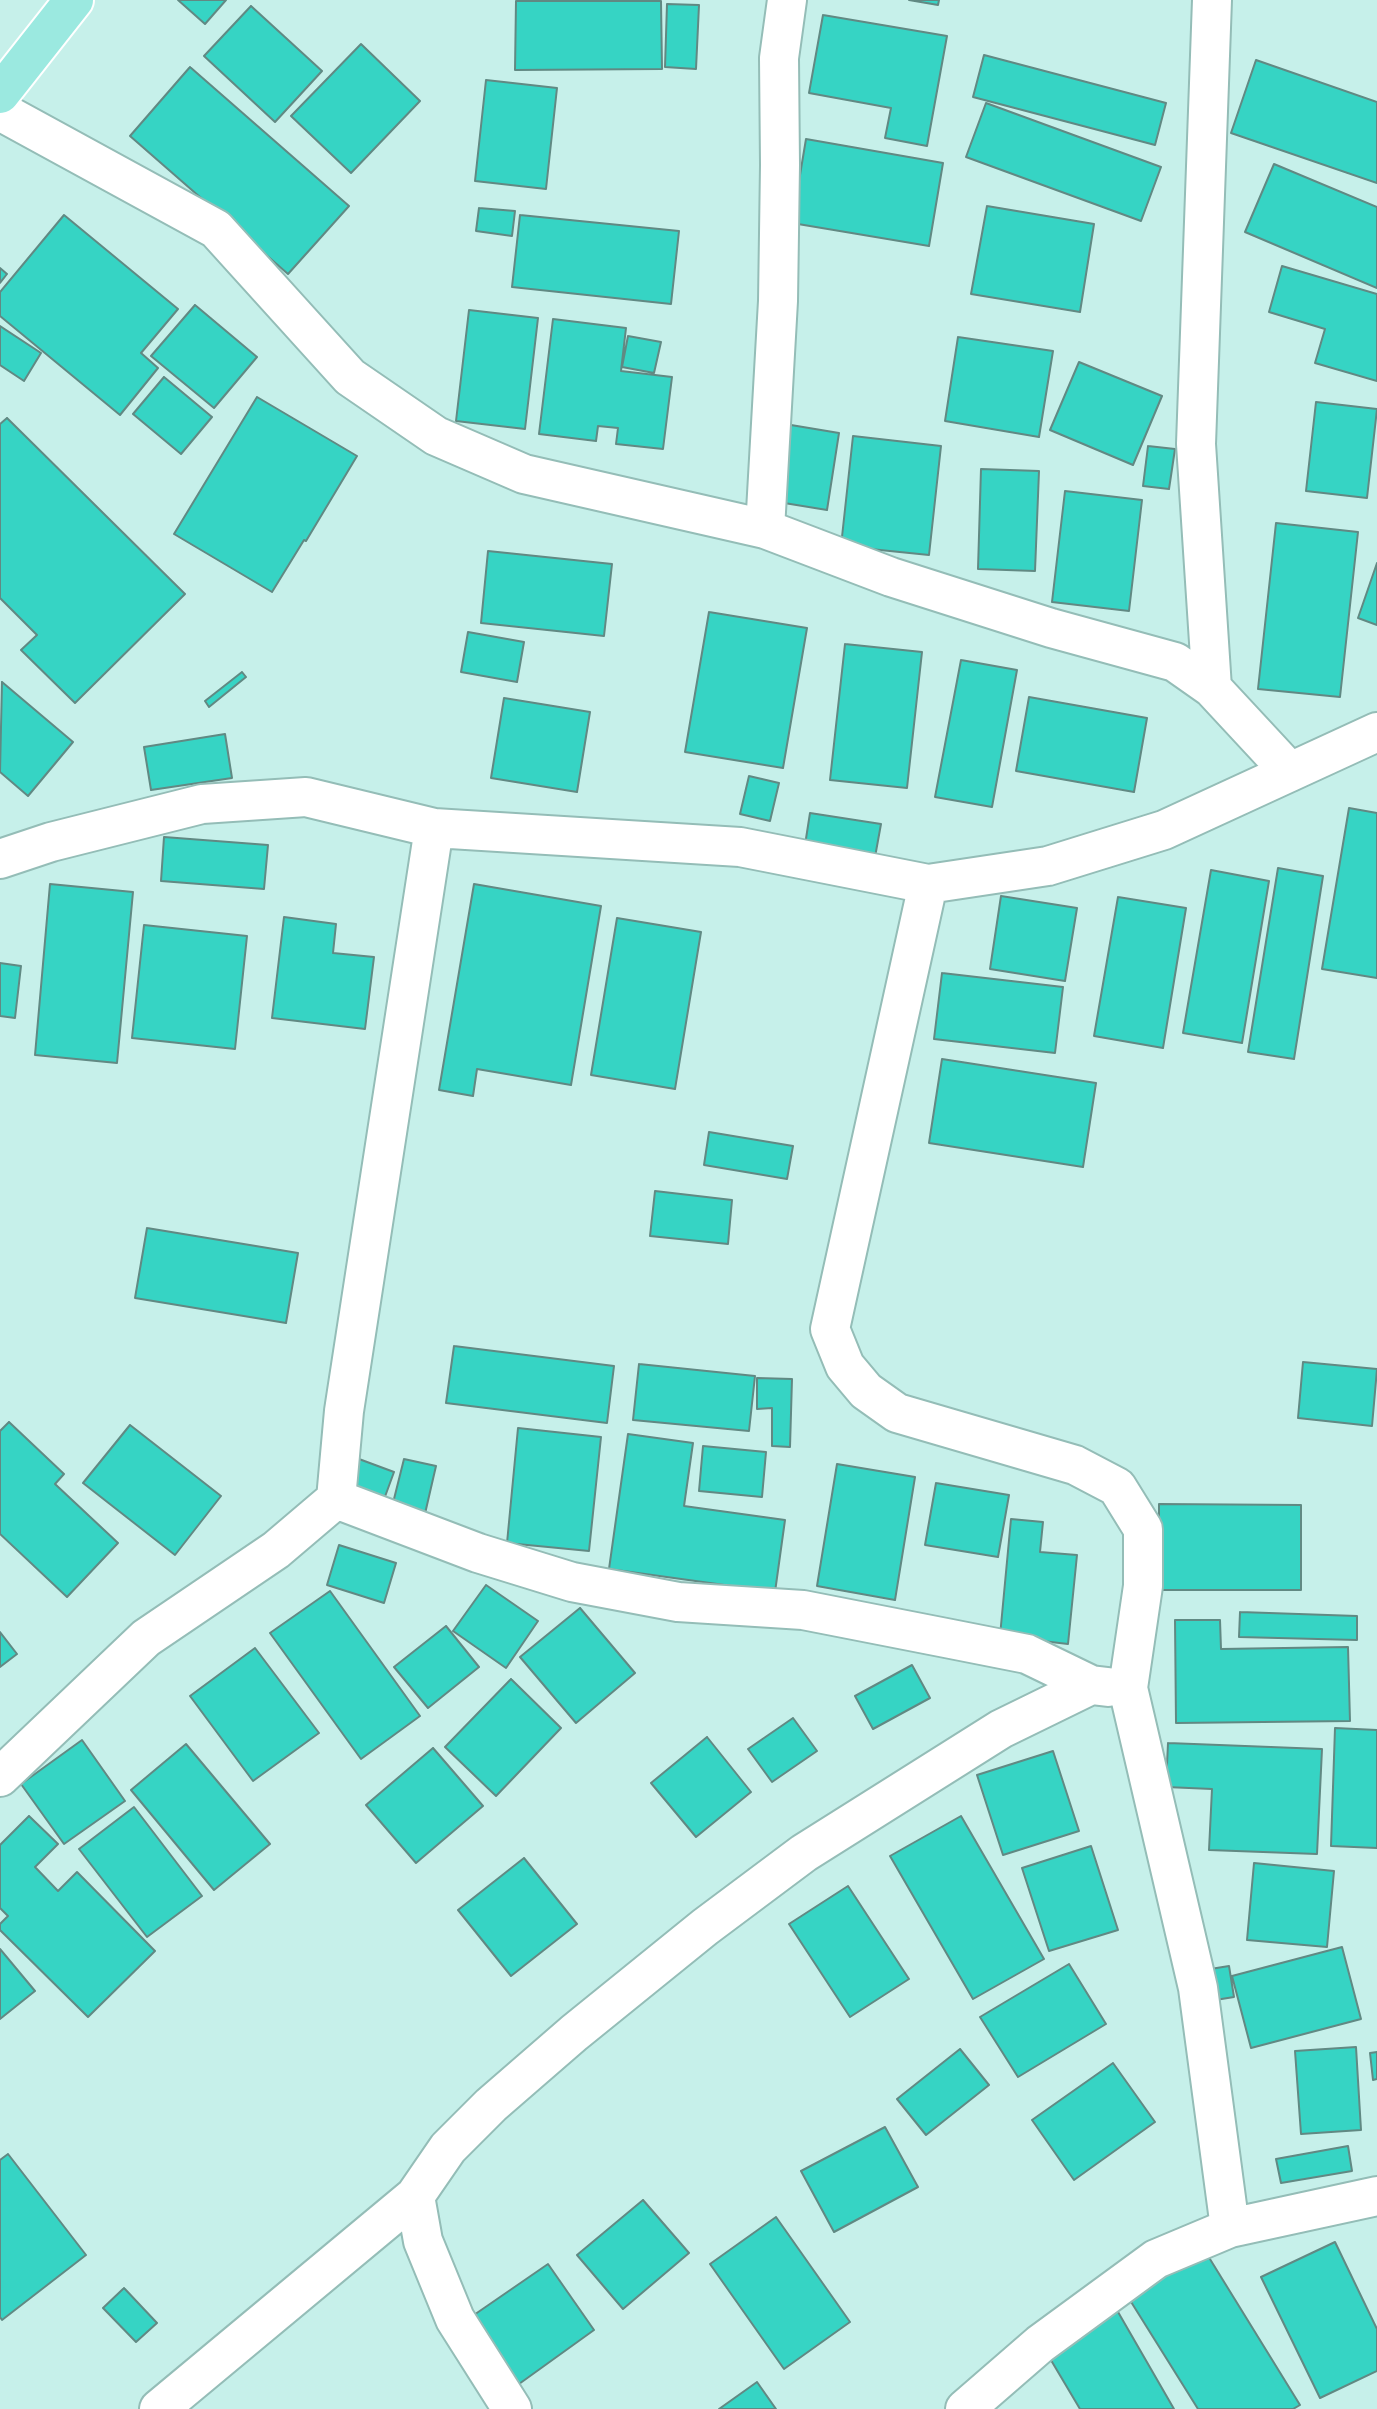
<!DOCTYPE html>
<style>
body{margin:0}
canvas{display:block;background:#c6f0ea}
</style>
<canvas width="1377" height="2409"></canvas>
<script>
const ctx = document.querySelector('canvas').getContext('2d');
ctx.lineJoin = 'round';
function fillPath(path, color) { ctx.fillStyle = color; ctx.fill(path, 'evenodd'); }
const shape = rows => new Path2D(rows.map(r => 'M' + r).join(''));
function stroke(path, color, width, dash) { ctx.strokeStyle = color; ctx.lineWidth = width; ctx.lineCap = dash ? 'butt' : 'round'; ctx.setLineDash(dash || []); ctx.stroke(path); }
const building = shape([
 [178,0,226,0,205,24,178,0],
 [909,0,939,0,938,5,909,0],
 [516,1,661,1,662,69,515,70,516,1],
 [667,4,699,5,696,69,665,67,667,4],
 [251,6,322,71,275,122,204,56,251,6],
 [823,15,947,36,927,146,885,138,891,108,809,93,823,15],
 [361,44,420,101,351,173,291,116,361,44],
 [984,55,1166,103,1155,145,973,97,984,55],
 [1256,60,1377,102,1377,183,1231,133,1256,60],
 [190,67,349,206,288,274,130,136,190,67],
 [486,80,557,88,546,189,475,181,486,80],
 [986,103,1161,167,1141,221,966,157,986,103],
 [806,139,943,163,929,246,792,223,806,139],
 [1274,164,1377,207,1377,288,1245,232,1274,164],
 [987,206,1094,224,1080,312,971,294,987,206],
 [479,208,515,211,512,236,476,231,479,208],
 [64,215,178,309,141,353,158,368,120,415,0,316,0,292,64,215],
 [520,215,679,231,671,304,512,287,520,215],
 [1282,266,1377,294,1377,381,1315,363,1325,329,1269,312,1282,266],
 [0,268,7,274,0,283,0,268],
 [195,305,257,357,214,408,151,356,195,305],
 [469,310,538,318,525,429,456,421,469,310],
 [553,319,626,328,621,371,672,377,663,449,616,444,618,428,598,426,596,441,539,434,553,319],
 [0,326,41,353,24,381,0,365,0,326],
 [628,336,661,342,654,373,622,367,628,336],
 [958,337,1053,351,1039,437,945,421,958,337],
 [1079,362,1162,396,1133,465,1050,430,1079,362],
 [164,377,212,417,181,454,133,414,164,377],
 [257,397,357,456,306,541,304,540,272,592,174,534,257,397],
 [1316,402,1377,409,1367,498,1306,491,1316,402],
 [7,418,185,594,75,703,21,650,37,635,0,598,0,424,7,418],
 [785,424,839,433,827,510,772,501,785,424],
 [853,436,941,446,929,555,841,546,853,436],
 [1148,446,1175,449,1169,489,1143,486,1148,446],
 [981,469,1039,471,1035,571,978,569,981,469],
 [1065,491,1142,500,1129,611,1052,602,1065,491],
 [1276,523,1358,532,1340,697,1258,689,1276,523],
 [488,551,612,564,604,636,481,623,488,551],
 [1377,563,1377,625,1358,618,1377,563],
 [709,612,807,628,783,768,685,752,709,612],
 [468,632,524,642,517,682,461,672,468,632],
 [845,644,922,652,907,788,830,780,845,644],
 [961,660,1017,670,992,807,935,797,961,660],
 [242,672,246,677,209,707,205,701,242,672],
 [2,682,73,742,28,796,0,772,2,682],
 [1029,697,1147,718,1134,792,1016,771,1029,697],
 [504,698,590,712,577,792,491,778,504,698],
 [225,734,232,778,151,790,144,747,225,734],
 [749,776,779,783,770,821,740,814,749,776],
 [1349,808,1377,813,1377,978,1322,969,1349,808],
 [810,813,881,824,875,857,805,845,810,813],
 [164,837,268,845,264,889,161,881,164,837],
 [1278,868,1323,876,1294,1059,1248,1052,1278,868],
 [1211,870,1269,881,1242,1043,1183,1033,1211,870],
 [50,884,133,892,117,1063,35,1055,50,884],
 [474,884,601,906,571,1085,477,1069,473,1096,439,1090,474,884],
 [1001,896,1077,908,1065,981,990,969,1001,896],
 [1118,897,1186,908,1163,1048,1094,1036,1118,897],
 [284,917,336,924,333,953,374,957,365,1029,272,1018,284,917],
 [617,918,701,932,675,1089,591,1075,617,918],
 [144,925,247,936,235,1049,132,1038,144,925],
 [0,963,21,966,15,1018,0,1016,0,963],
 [942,973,1063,987,1055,1053,934,1039,942,973],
 [942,1059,1096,1083,1083,1167,929,1143,942,1059],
 [709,1132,793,1146,787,1179,704,1165,709,1132],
 [655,1191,732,1200,728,1244,650,1236,655,1191],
 [147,1228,298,1253,286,1323,135,1298,147,1228],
 [454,1346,614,1366,607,1423,446,1403,454,1346],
 [1303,1362,1377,1369,1372,1426,1298,1418,1303,1362],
 [639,1364,755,1376,749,1431,633,1420,639,1364],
 [757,1378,792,1379,790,1447,772,1446,772,1408,757,1409,757,1378],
 [9,1422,64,1474,55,1484,118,1543,67,1597,0,1534,0,1431,9,1422],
 [130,1425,221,1496,175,1555,83,1483,130,1425],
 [518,1428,601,1437,589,1551,507,1543,518,1428],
 [628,1434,693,1443,684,1506,785,1520,775,1592,609,1569,628,1434],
 [703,1446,766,1452,762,1497,699,1491,703,1446],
 [359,1459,394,1472,379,1513,344,1500,359,1459],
 [404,1459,436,1466,424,1518,391,1511,404,1459],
 [837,1464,915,1477,895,1600,817,1586,837,1464],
 [936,1483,1009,1495,998,1557,925,1545,936,1483],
 [1159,1504,1301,1505,1301,1590,1159,1590,1159,1504],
 [1011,1519,1043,1522,1040,1552,1077,1555,1068,1644,1000,1636,1011,1519],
 [339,1545,396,1563,384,1603,327,1585,339,1545],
 [486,1585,538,1621,506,1668,453,1631,486,1585],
 [330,1591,420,1716,361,1759,270,1633,330,1591],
 [580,1608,635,1673,576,1723,520,1657,580,1608],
 [1240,1612,1357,1616,1357,1640,1239,1637,1240,1612],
 [1175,1620,1220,1620,1221,1649,1348,1647,1350,1721,1176,1723,1175,1620],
 [446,1626,479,1667,428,1708,394,1667,446,1626],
 [0,1632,17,1654,0,1667,0,1632],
 [255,1648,319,1733,253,1781,190,1696,255,1648],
 [912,1665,930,1698,873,1729,855,1696,912,1665],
 [511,1679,561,1728,496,1796,445,1747,511,1679],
 [793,1718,817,1751,772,1782,748,1749,793,1718],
 [1335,1728,1377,1730,1377,1848,1331,1846,1335,1728],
 [707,1737,751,1792,696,1837,651,1783,707,1737],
 [82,1740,125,1801,64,1844,21,1784,82,1740],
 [1168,1743,1322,1749,1317,1854,1209,1850,1212,1789,1166,1787,1168,1743],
 [186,1744,270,1844,214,1890,131,1790,186,1744],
 [433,1748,483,1806,416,1863,366,1805,433,1748],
 [1053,1751,1079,1831,1003,1855,977,1775,1053,1751],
 [134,1807,202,1896,147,1937,79,1849,134,1807],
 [29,1816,58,1844,35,1867,58,1891,77,1872,155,1951,88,2017,0,1930,0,1924,8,1916,0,1908,0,1845,29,1816],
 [961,1816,1044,1959,973,1999,890,1856,961,1816],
 [1091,1846,1118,1930,1049,1951,1022,1868,1091,1846],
 [524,1858,577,1924,511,1976,458,1910,524,1858],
 [1254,1863,1334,1871,1327,1947,1247,1940,1254,1863],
 [848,1886,909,1979,850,2017,789,1924,848,1886],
 [1342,1947,1361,2019,1251,2048,1232,1976,1342,1947],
 [0,1949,35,1991,0,2019,0,1949],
 [1069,1964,1106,2024,1018,2077,980,2017,1069,1964],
 [1229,1966,1234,1997,1203,2002,1198,1971,1229,1966],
 [1356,2047,1361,2130,1301,2134,1295,2051,1356,2047],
 [960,2049,989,2085,926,2135,897,2099,960,2049],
 [1377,2052,1377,2079,1373,2080,1370,2053,1377,2052],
 [1113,2063,1155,2122,1074,2180,1032,2120,1113,2063],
 [885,2127,918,2187,834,2232,801,2171,885,2127],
 [1348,2146,1352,2171,1281,2183,1276,2159,1348,2146],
 [8,2154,86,2255,2,2320,0,2317,0,2160,8,2154],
 [643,2200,689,2253,623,2309,577,2255,643,2200],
 [776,2217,850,2322,784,2369,710,2264,776,2217],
 [1335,2242,1377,2329,1377,2371,1320,2398,1261,2277,1335,2242],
 [1205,2251,1300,2405,1293,2409,1198,2409,1128,2297,1205,2251],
 [548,2264,594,2330,519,2384,471,2317,548,2264],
 [124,2288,157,2323,136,2342,103,2308,124,2288],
 [1114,2305,1174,2409,1080,2409,1042,2345,1114,2305],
 [757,2382,776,2409,719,2409,757,2382]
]);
const minor = shape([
 [1212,0,1196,444,1212,688,1290,772],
 [0,111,216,229,350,377,436,436,524,474,765,529,891,577,1051,628,1175,662,1212,688],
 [765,529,778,301,780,165,779,58,787,0],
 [0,859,51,842,202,804,306,797,434,828,740,847,928,884,1048,866,1164,830,1377,732],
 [928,884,830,1329,845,1366,866,1391,897,1413,1075,1465,1117,1487,1143,1529,1143,1586,1128,1688,1198,1988,1230,2228],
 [336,1499,478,1553,572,1582,678,1602,803,1610,951,1639,1027,1654,1091,1685,1108,1687],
 [0,1777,146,1638,276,1550,336,1499,344,1411,434,828],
 [159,2409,415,2196],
 [512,2409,455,2319,423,2241,415,2196,448,2148,491,2105,574,2033,705,1927,804,1853,1001,1729,1091,1685],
 [965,2409,1040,2344,1156,2259,1230,2228,1377,2196]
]);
const major = shape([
 [0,94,74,0]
]);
fillPath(building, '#36d4c4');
stroke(building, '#618983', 2);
stroke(minor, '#94bdb7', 42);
stroke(major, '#fff', 42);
stroke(minor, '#fff', 38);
stroke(major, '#9be9e0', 38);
</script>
